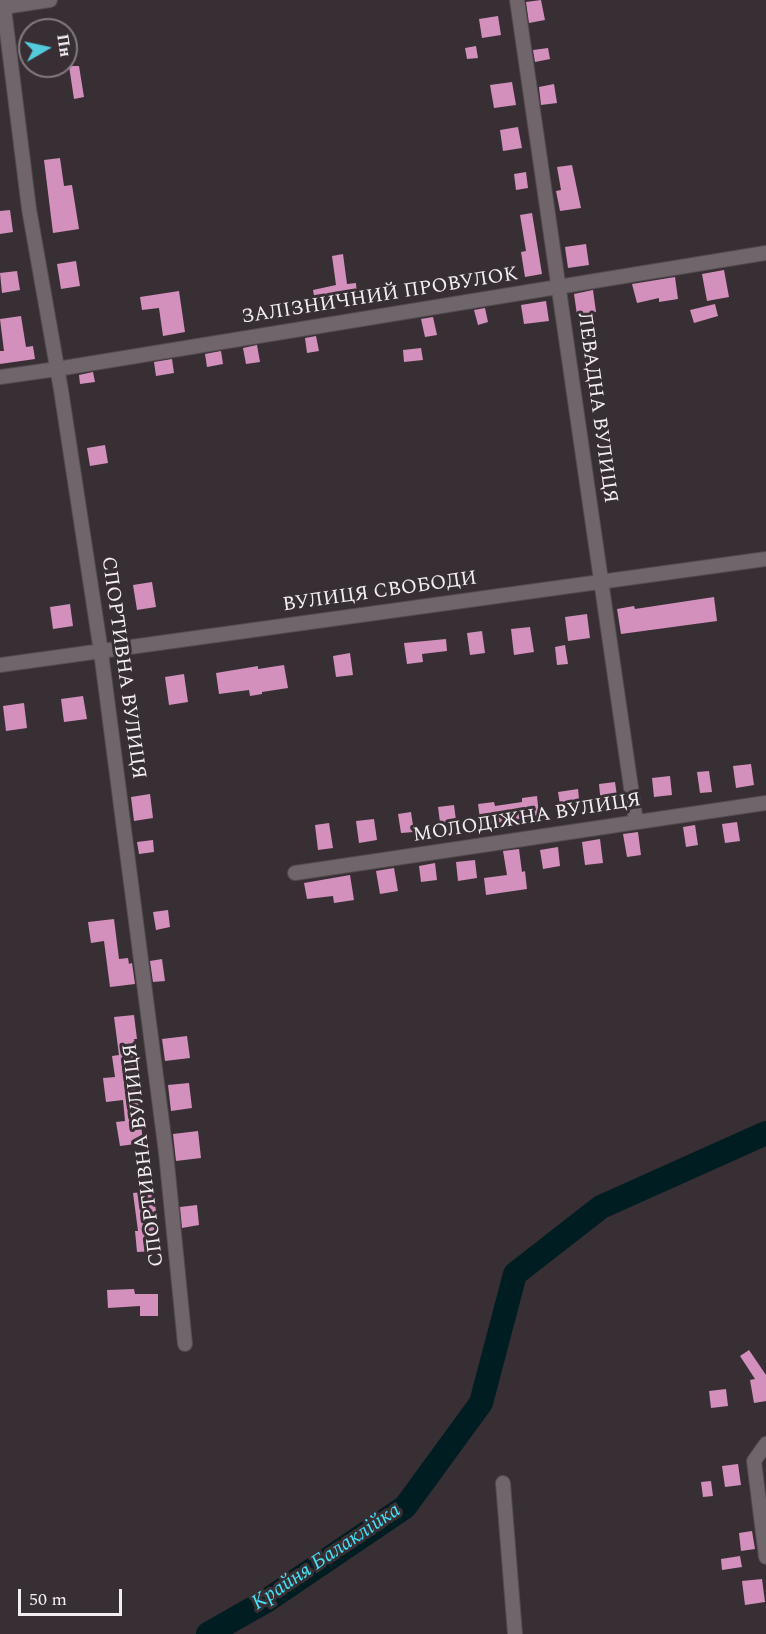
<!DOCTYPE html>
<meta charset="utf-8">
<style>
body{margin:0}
#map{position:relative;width:766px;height:1634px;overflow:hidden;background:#382f34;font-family:Spectral,serif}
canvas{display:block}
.north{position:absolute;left:18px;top:18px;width:60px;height:60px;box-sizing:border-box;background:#382f34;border:2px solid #837b80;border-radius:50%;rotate:81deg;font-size:16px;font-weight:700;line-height:24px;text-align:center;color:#f4eef2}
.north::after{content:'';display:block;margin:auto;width:21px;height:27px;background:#53cbdb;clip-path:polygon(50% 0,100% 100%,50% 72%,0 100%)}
.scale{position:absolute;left:18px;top:1589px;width:104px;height:27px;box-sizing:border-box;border:3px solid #f4eef2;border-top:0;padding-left:8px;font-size:18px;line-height:21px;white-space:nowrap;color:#f4eef2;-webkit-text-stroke:4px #382f34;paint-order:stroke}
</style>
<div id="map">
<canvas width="766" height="1634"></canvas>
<div class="north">Пн</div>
<div class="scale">50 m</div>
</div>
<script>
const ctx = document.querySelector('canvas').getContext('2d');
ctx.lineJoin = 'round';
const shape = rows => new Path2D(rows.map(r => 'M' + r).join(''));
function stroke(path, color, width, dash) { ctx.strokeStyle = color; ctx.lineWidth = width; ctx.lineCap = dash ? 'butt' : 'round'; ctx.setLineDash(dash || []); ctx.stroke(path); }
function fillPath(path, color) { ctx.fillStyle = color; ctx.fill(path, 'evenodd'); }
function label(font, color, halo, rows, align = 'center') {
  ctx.font = font + ' Spectral,serif'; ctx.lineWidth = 6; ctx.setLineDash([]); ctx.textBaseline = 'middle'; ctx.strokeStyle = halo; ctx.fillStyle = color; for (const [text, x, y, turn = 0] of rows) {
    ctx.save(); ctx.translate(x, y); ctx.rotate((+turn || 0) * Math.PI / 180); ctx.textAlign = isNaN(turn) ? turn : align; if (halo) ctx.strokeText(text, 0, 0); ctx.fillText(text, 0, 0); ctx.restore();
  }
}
const river = shape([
 [208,1634,266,1601,405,1507,481,1403,515,1274,601,1207,766,1133]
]);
const building = shape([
 [541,0,545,20,529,23,526,2],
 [498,16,501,35,482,38,479,19],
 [476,46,478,58,467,59,465,48],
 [548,48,550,59,535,62,533,50],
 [69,66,79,66,84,97,74,99],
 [512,82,516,105,494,108,490,85],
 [554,84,557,103,541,105,539,87],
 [518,127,522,148,503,151,500,130],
 [60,158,64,186,72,185,79,229,53,233,44,160],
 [572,165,581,208,560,211,556,191,561,190,557,167],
 [526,172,528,188,516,190,514,174],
 [10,210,13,232,0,234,0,211],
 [532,213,542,274,525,277,521,252,526,251,520,215],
 [586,244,589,265,568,268,565,247],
 [343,254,347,284,356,283,357,296,331,299,332,304,316,307,313,290,336,285,332,256],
 [76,261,80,286,61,289,57,264],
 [724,270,729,297,707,301,702,274],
 [17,271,20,290,2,293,0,273],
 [675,277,678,299,659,302,659,298,637,303,632,284],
 [593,290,596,312,577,315,574,294],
 [179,291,185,332,163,336,159,308,142,310,140,297],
 [546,301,549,321,524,324,521,305],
 [715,304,718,316,694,323,690,310],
 [485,308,488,322,478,325,474,310],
 [21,316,26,347,33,346,35,359,0,364,0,351,4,351,0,319],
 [433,317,437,335,425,337,421,319],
 [316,336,319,351,307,353,305,338],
 [257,345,260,362,246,364,243,348],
 [421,348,423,360,404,362,403,350],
 [221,351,223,364,207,367,205,354],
 [172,359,174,373,156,376,154,362],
 [93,372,95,382,80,384,79,375],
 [105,445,108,463,90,466,87,448],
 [152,582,156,607,137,610,133,585],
 [714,597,717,621,621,634,617,609,634,606,635,609],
 [70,604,73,626,53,629,50,607],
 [587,614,590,638,568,641,565,617],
 [530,627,534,652,514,655,511,629],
 [482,631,485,653,470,655,467,633],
 [446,639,447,651,422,654,423,662,407,664,404,643],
 [565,645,568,664,557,665,555,647],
 [350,653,353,675,336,677,333,656],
 [284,665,288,688,262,692,262,694,250,696,249,690,219,694,216,673,258,666,258,669],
 [184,674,188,702,169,705,165,677],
 [83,696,87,719,64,722,61,699],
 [24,703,27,728,6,731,3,706],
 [751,764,754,785,736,788,733,766],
 [709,771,712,792,700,793,697,772],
 [670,776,672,795,654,797,652,778],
 [615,782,618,803,601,805,599,784],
 [578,789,580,808,561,811,558,792],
 [150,794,153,818,134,821,131,797],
 [537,796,539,815,481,826,478,804,494,802,495,806,522,802,522,798],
 [454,805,457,828,441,830,438,807],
 [411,812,414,832,401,833,398,814],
 [374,819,377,840,359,843,356,821],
 [737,822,740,841,725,843,722,824],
 [329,823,333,848,318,850,315,825],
 [695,825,698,845,686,847,683,827],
 [638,832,641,855,627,857,623,834],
 [600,839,603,863,585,865,582,842],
 [153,840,154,852,139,854,137,842],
 [558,847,560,866,543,869,540,850],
 [519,849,522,872,525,871,527,889,486,895,484,878,507,875,503,851],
 [475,860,477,878,458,881,456,862],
 [435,863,437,880,421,882,419,866],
 [394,868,398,891,380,894,376,871],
 [350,875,354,900,334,903,333,896,307,899,304,883],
 [168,910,170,927,156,930,153,912],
 [114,919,119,959,128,958,129,964,132,963,135,984,110,987,104,941,91,943,88,922],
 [162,959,165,981,153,982,150,961],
 [134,1015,137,1039,134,1039,138,1068,135,1068,143,1143,120,1146,116,1122,125,1121,123,1100,106,1102,103,1078,115,1077,112,1056,119,1055,114,1017],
 [187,1036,190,1058,165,1061,162,1039],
 [189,1083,192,1108,171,1111,168,1085],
 [198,1131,201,1158,176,1161,173,1134],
 [153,1191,156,1211,154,1211,156,1251,137,1252,135,1231,138,1231,133,1193],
 [197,1205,199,1225,182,1228,180,1207],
 [134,1289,135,1294,158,1294,158,1316,140,1316,140,1306,108,1308,107,1290],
 [749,1350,766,1375,766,1401,754,1403,750,1380,755,1379,740,1356],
 [726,1389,728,1406,711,1408,709,1391],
 [738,1464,741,1485,725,1487,722,1466],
 [711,1481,713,1496,703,1497,701,1482],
 [752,1531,755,1549,741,1551,739,1533],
 [740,1556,742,1567,722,1570,721,1559],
 [762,1579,765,1602,745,1605,742,1581]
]);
const street = shape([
 [3,0,29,209,61,390,101,652,166,1153,185,1344],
 [517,0,636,822],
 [4,7,50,0],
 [0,377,57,369,766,253],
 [0,665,766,559],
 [295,873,766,803],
 [766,1444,754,1461,766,1557],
 [503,1483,515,1634]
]);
const streetNames = [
 ["ЗАЛІЗНИЧНИЙ ПРОВУЛОК",380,297,-9],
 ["ЛЕВАДНА ВУЛИЦЯ",596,408,82],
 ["ВУЛИЦЯ СВОБОДИ",380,593,-8],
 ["СПОРТИВНА ВУЛИЦЯ",122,668,82],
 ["МОЛОДІЖНА ВУЛИЦЯ",527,819,-9],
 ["СПОРТИВНА ВУЛИЦЯ",145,1155,-97]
];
const waterNames = [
 ["Крайня Балаклійка",327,1558,-34]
];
stroke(river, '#001d22', 24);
fillPath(building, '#d390bd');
stroke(street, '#524b4f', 16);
stroke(street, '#6f656b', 14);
label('20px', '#f4eef2', '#382f34', streetNames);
label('italic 21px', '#43e2f6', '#382f34', waterNames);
</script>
